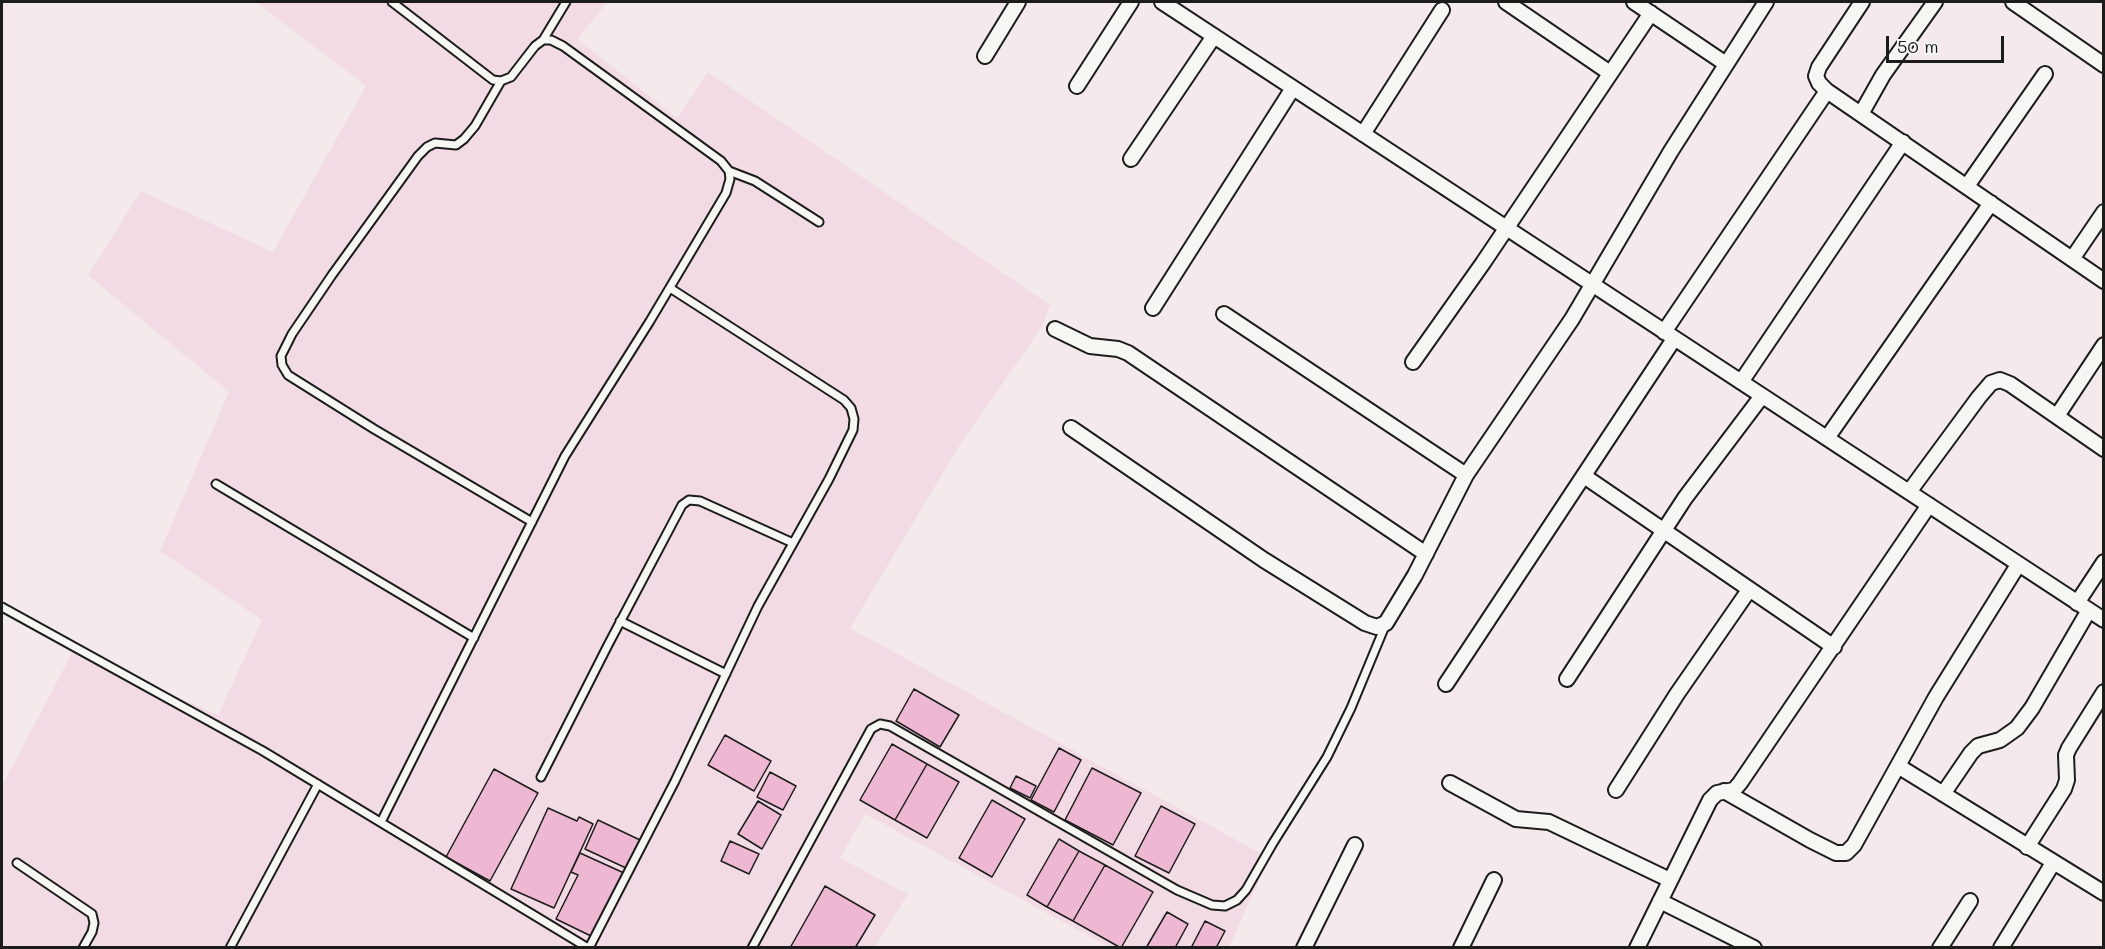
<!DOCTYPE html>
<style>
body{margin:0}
#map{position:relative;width:2105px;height:949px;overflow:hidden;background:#f4eaec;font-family:Mali,sans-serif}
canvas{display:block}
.frame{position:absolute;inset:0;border:3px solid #1c1c1c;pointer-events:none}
.scale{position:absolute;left:1886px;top:36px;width:118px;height:27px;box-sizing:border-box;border:3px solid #1c1c1c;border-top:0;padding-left:8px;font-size:18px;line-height:21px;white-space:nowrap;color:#1c1c1c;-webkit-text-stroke:4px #f6f6f2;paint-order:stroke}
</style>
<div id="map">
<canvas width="2105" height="949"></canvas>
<div class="frame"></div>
<div class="scale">50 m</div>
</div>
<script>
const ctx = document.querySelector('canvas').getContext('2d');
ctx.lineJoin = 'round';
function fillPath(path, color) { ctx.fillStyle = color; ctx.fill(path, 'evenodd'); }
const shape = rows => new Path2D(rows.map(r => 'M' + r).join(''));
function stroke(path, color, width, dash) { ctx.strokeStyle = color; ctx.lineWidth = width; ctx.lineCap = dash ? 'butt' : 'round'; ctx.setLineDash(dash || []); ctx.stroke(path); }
const built = shape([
 [256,2,608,2,577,39,677,118,708,72,1050,305,1042,327,959,446,850,628,1269,858,1229,947,1109,947,865,814,840,858,908,894,875,946,877,947,2,948,2,786,73,651,218,715,262,620,160,551,229,392,88,275,141,191,273,252,366,86]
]);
const building = shape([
 [914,689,959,715,940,747,896,721,914,689],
 [725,735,771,761,754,791,708,765,725,735],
 [892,744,927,764,895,820,860,800,892,744],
 [1059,748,1081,760,1054,812,1031,800,1059,748],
 [927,764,959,782,927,838,895,820,927,764],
 [1092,768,1141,793,1113,845,1065,820,1092,768],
 [494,769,538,793,490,881,446,857,494,769],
 [770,772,796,786,783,810,757,797,770,772],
 [1016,776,1036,786,1030,798,1010,788,1016,776],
 [992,800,1025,819,992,877,959,858,992,800],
 [758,801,781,815,762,849,738,834,758,801],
 [1161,806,1195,824,1169,873,1135,856,1161,806],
 [548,808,577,821,579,817,593,824,554,908,511,889,548,808],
 [598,820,640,840,626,868,585,849,598,820],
 [1059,839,1079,851,1047,907,1027,895,1059,839],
 [730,841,759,854,749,874,721,861,730,841],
 [1079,851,1105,865,1073,921,1047,907,1079,851],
 [580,853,624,873,593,937,556,919,578,875,571,872,580,853],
 [1105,865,1153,892,1121,948,1073,921,1105,865],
 [825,886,875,915,855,948,790,948,825,886],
 [1167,912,1188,924,1175,948,1146,948,1167,912],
 [1205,921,1225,931,1216,948,1191,948,1205,921]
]);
const service = shape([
 [543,40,566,2],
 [501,81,475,126,464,139,456,145,435,143,427,147,418,156,332,275,292,334,281,356,282,365,288,375,374,429,532,522],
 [729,171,755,181,819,222],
 [216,484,474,638],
 [2,607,263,751,588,948],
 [620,621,726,674],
 [541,777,608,645,682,505,689,500,700,501,793,543],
 [381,822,565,456,650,321,726,193,730,179,729,171,721,161,563,46,551,40,543,40,535,46,511,77,501,81,493,80,392,2],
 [17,863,92,914,94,923,92,932,83,948],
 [230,948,318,784],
 [589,948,675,781,758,606,829,479,853,430,854,419,851,408,844,400,670,288],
 [752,948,871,729,880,724,890,726,1177,890,1212,905,1225,906,1237,900,1246,890,1273,843,1327,757,1351,708,1385,626]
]);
const minor = shape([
 [1162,2,2104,620],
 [1506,2,1610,73],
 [1634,2,1726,64],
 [1862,2,1819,67,1816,76,1819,83,1827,91,2104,281],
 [2013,2,2104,65],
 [985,56,1018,2],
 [1077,86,1131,2],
 [1861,114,1883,75,1935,2],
 [1363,134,1442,10],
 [1131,159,1214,36],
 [1967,186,2045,74],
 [2072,259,2104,212],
 [1153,308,1293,88],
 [1224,314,1466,475],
 [1055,329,1090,346,1118,349,1128,353,1426,554],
 [1664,332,1827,91],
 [1413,362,1483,263,1651,13],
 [1741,382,1903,142],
 [2057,416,2104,345],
 [1071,428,1264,560,1365,623,1377,627,1386,623,1415,575,1466,475,1572,319,1671,151,1766,2],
 [1827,438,1991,203],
 [1584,476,1834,647],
 [1909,492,1979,397,1991,383,2000,380,2010,384,2104,449],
 [2077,603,2104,562],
 [1567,679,1685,498,1762,396],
 [1446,684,1674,339],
 [1898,766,2104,893],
 [1450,783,1516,819,1549,822,1670,880],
 [1616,790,1677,694,1749,590],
 [1724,791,1810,840,1836,853,1846,853,1854,845,1936,697,2018,565],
 [1943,794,1971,753,1978,746,2000,740,2017,728,2032,708,2089,610],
 [2027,847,2064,789,2067,780,2066,755,2069,748,2104,692],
 [1660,901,1754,948],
 [1304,948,1355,845],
 [1461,948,1494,880],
 [1637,948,1710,800,1717,793,1734,790,1740,783,1929,505],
 [1940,948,1970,901],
 [2001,948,2053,863]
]);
fillPath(built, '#f2dbe4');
fillPath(building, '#eeb8d2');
stroke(building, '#1c1c1c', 1.5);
stroke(service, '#1c1c1c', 11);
stroke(minor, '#1c1c1c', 18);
stroke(service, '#f6f6f2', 7);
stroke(minor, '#f6f6f2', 14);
</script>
